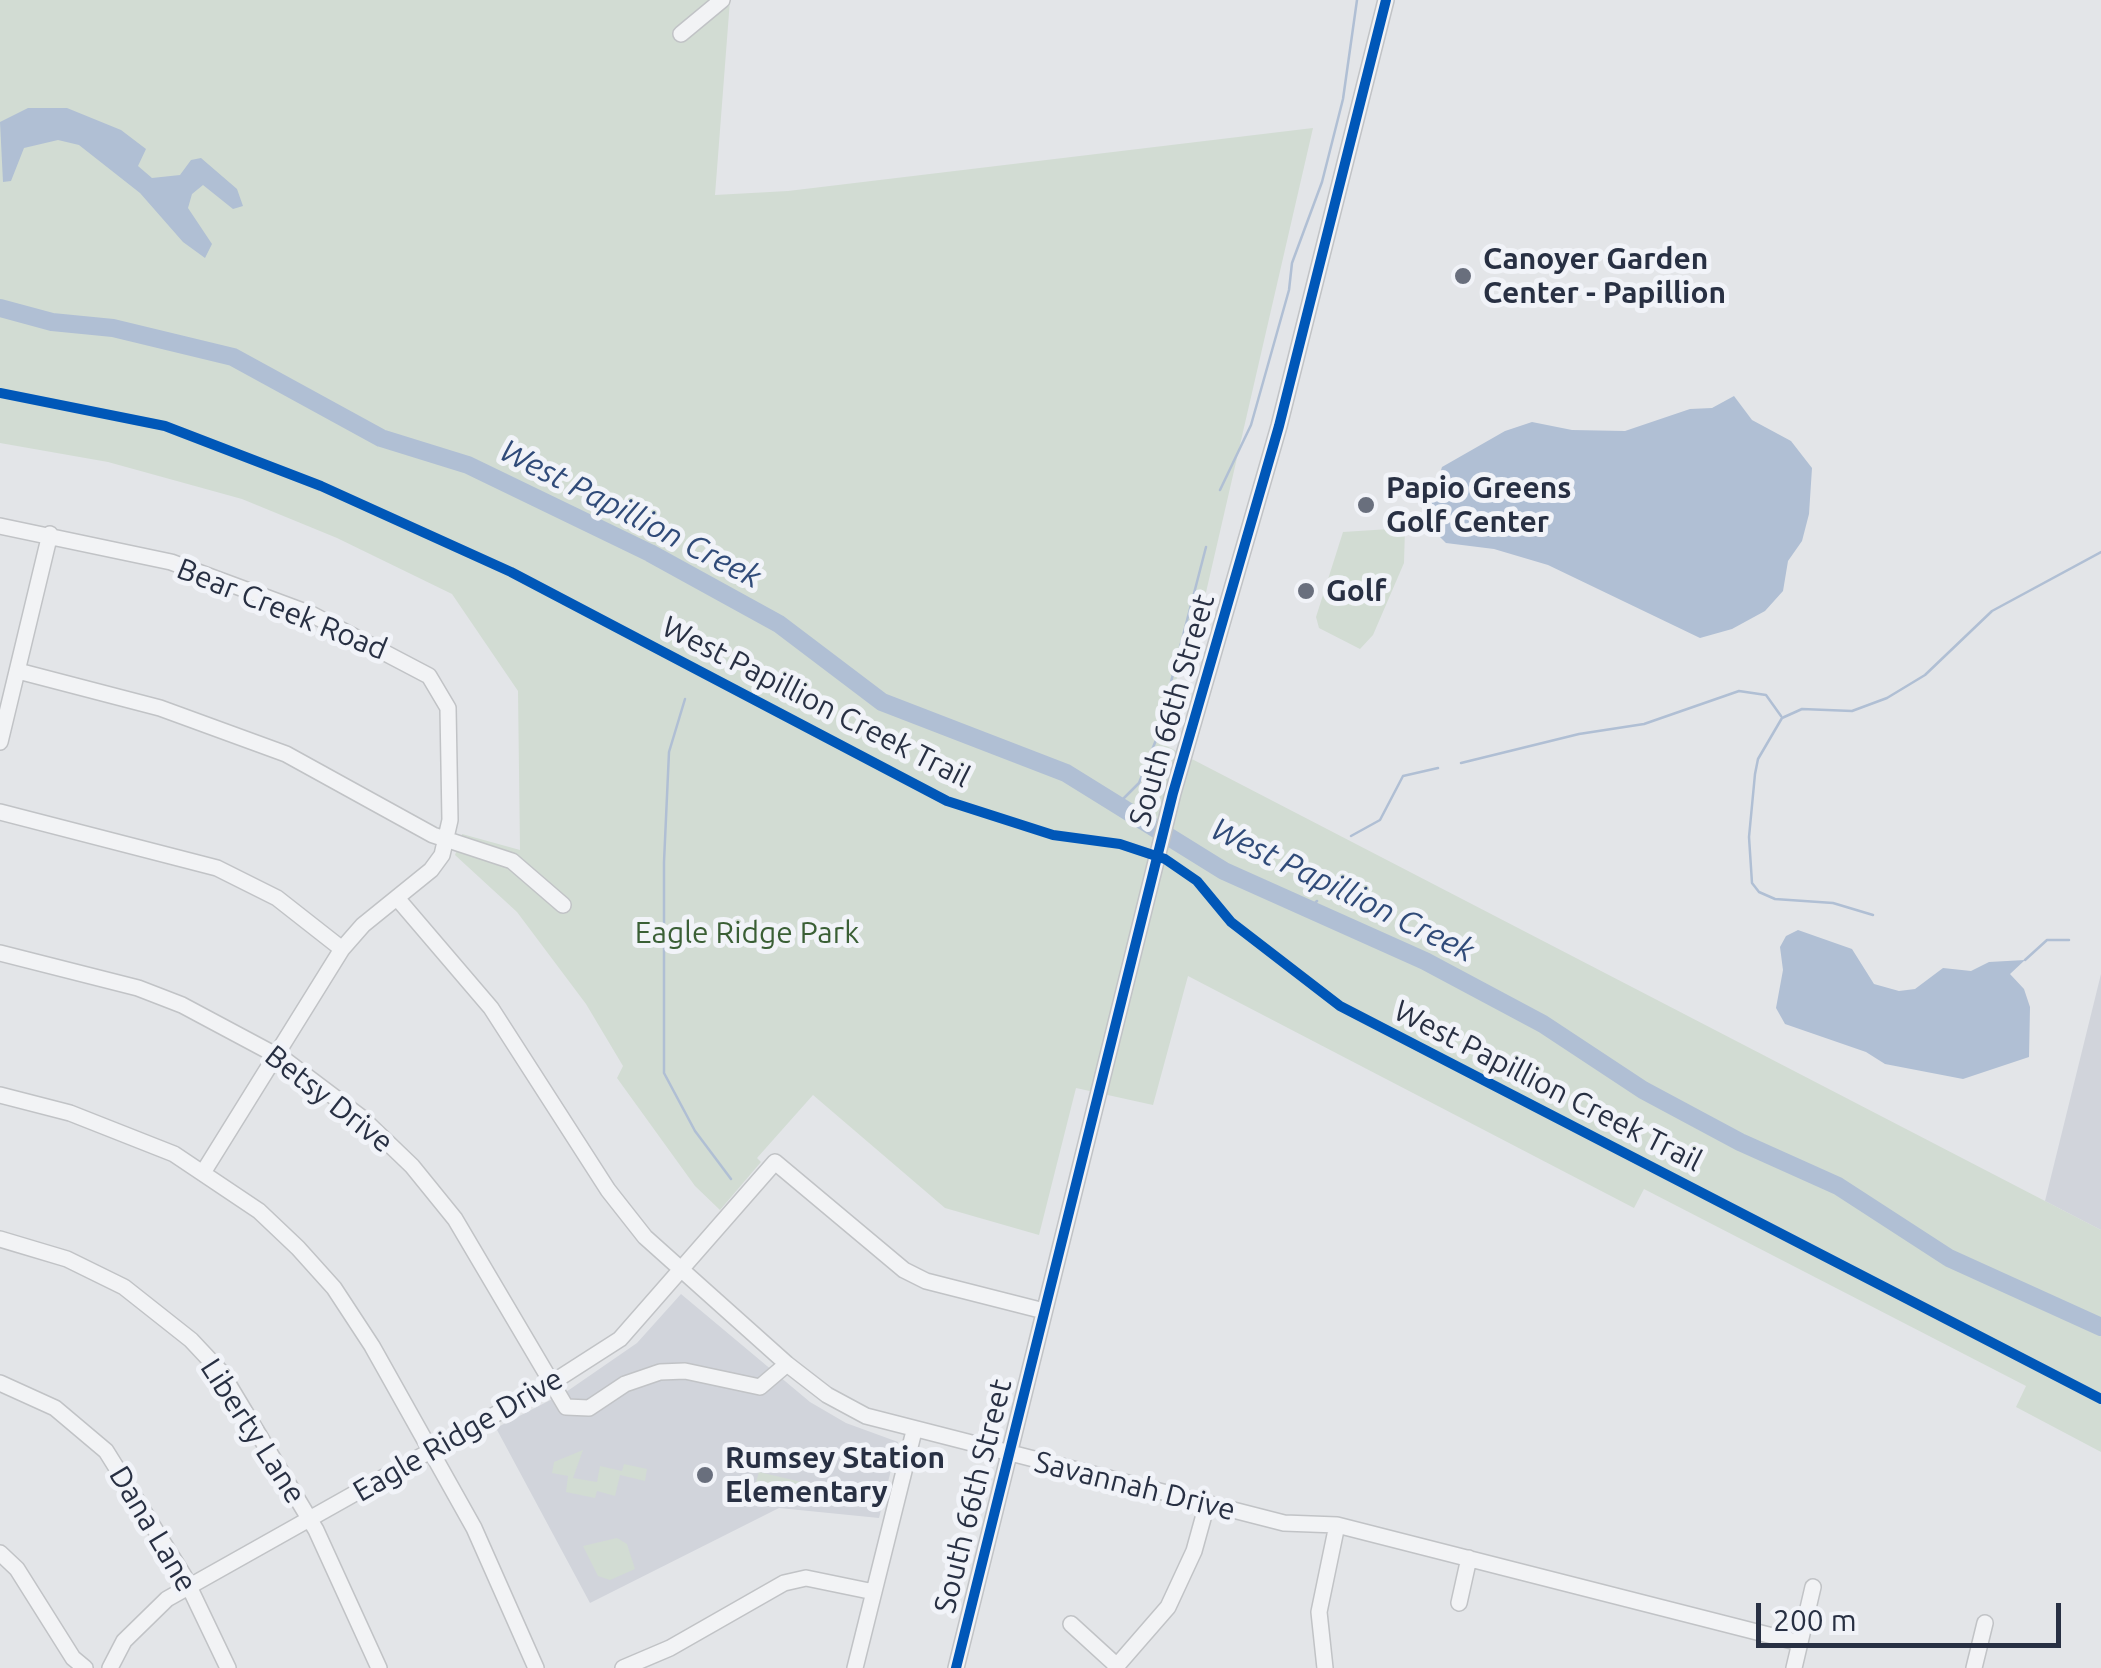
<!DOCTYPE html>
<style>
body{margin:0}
#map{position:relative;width:2101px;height:1668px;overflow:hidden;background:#e3e5e8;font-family:Ubuntu,sans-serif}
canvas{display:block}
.scale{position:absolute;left:1756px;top:1603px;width:305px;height:45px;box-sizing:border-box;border:5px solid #283043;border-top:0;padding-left:12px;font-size:30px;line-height:35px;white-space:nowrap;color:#283043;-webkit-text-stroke:8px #f1f3f8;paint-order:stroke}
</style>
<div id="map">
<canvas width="2101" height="1668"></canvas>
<div class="scale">200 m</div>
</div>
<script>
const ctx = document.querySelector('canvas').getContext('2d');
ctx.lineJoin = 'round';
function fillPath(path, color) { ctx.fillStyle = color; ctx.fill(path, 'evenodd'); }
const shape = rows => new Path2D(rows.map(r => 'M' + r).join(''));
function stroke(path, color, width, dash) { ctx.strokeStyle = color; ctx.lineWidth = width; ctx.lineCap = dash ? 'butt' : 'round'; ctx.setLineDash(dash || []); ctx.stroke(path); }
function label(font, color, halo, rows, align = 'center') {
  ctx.font = font + ' Ubuntu,sans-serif'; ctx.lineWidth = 10; ctx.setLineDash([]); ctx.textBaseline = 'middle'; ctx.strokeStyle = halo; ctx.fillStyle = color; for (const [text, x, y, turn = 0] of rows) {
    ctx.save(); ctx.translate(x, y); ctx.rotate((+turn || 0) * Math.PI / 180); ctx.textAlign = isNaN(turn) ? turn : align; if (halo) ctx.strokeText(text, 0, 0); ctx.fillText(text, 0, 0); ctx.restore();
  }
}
const built = shape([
 [2101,974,2101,1230,2045,1201],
 [681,1294,810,1402,846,1423,898,1442,879,1518,779,1508,590,1603,496,1428,566,1392,637,1343]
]);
const green = shape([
 [0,0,730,0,715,195,788,191,1313,128,1201,614,1193,612,1161,743,2101,1230,2101,1452,2016,1407,2026,1386,1644,1189,1634,1208,1188,976,1153,1105,1076,1088,1039,1235,945,1208,813,1095,757,1158,761,1162,720,1210,695,1186,617,1078,623,1066,586,1004,517,912,455,855,462,834,520,850,518,691,452,594,337,538,242,499,108,462,0,443],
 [1405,528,1404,563,1373,635,1360,649,1319,628,1316,617,1343,532],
 [583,1450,573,1478,597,1482,600,1466,622,1471,624,1464,647,1469,645,1481,620,1475,615,1496,597,1491,595,1498,566,1492,568,1476,552,1473,554,1462],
 [759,1472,810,1484,805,1500,764,1490,759,1506,734,1500,739,1482,755,1485],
 [617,1538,627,1544,635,1569,610,1580,598,1576,583,1546]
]);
const water = shape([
 [28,108,67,108,121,130,146,149,138,166,152,178,180,175,191,160,201,158,237,189,243,206,233,209,203,185,192,194,188,208,212,244,205,258,183,242,140,193,79,145,58,140,24,148,11,181,3,182,0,122],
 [1734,396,1752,420,1791,441,1812,468,1809,514,1802,541,1788,561,1783,591,1765,611,1732,629,1700,638,1548,565,1494,549,1446,543,1436,533,1431,501,1442,467,1505,431,1532,422,1572,430,1625,431,1690,409,1712,408],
 [1798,930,1852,949,1874,984,1899,991,1915,989,1943,968,1971,971,1989,962,2025,960,2010,974,2024,989,2030,1007,2029,1057,1963,1079,1885,1064,1866,1052,1785,1024,1776,1008,1783,970,1780,947,1786,936]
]);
const stream = shape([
 [1220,490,1251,425,1289,290,1292,263,1322,182,1343,99,1357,0],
 [685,699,669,752,664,862,664,1073,695,1131,731,1179],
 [1461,763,1579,734,1644,724,1739,691,1766,695,1781,716],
 [1116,806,1139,783,1156,740,1206,547],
 [1351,836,1380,820,1403,776,1438,768],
 [1309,909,1317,901],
 [1873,915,1833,903,1775,899,1759,892,1752,883,1749,837,1755,774,1758,759,1782,718,1802,709,1852,711,1887,698,1925,675,1992,611,2101,552],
 [2025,960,2047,940,2069,940]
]);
const river = shape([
 [0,308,52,322,113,328,233,357,381,438,468,465,650,553,779,624,882,702,1066,773,1224,871,1425,961,1543,1024,1643,1090,1740,1142,1838,1186,1949,1258,2101,1327]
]);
const minor = shape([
 [681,34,722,0],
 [0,526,171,562,311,614,429,676,448,708,450,820,442,855,431,870,363,925,342,949,204,1171],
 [18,671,160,708,286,754,433,835,512,861,563,905],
 [0,742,50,534],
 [0,812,217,868,277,898,342,949],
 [397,898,491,1008,608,1190,645,1237,787,1364,827,1395,866,1416,1284,1523,1337,1525,1800,1643],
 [0,953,138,988,182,1005,285,1060,362,1118,412,1166,455,1219,566,1407,589,1408,625,1384,660,1372,685,1371,760,1387,787,1364],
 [0,1095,70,1113,174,1154,259,1211,298,1248,334,1288,372,1346,474,1528,536,1668],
 [0,1239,67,1259,124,1287,191,1340,221,1372,316,1530,379,1668],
 [0,1383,55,1408,106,1451,184,1576,228,1668],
 [0,1553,17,1569,73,1658,85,1668],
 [1459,1603,1469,1558],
 [1071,1624,1117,1666],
 [110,1668,124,1641,167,1599,553,1382,620,1339,775,1162,904,1270,926,1281,1044,1311],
 [623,1668,670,1648,784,1583,806,1578,874,1592],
 [855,1668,914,1431],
 [956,1668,1173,793,1279,426,1386,0],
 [1115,1668,1168,1607,1194,1551,1207,1504],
 [1325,1668,1319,1612,1337,1525],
 [1794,1668,1813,1587],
 [1974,1668,1985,1623]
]);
const cycleway = shape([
 [0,393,165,426,321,486,511,572,947,801,1053,835,1120,844,1165,859,1197,881,1231,922,1340,1006,2101,1399],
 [956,1668,1173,793,1279,426,1386,0]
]);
const markers = [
 [1463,276,10,"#696f7d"],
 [1366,505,10,"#696f7d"],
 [1306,591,10,"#696f7d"],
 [705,1475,10,"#696f7d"]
];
const poiNames = [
 ["Canoyer Garden",1483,259],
 ["Center - Papillion",1483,293],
 ["Papio Greens",1386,488],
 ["Golf Center",1386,522],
 ["Golf",1326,591],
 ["Rumsey Station",725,1458],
 ["Elementary",725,1492]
];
const streetNames = [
 ["Bear Creek Road",282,609,22],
 ["West Papillion Creek Trail",816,702,27],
 ["South 66th Street",1172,710,-74],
 ["West Papillion Creek Trail",1548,1086,27],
 ["Betsy Drive",329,1099,38],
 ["Liberty Lane",253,1431,57],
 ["Eagle Ridge Drive",458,1435,-30],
 ["Savannah Drive",1135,1486,14],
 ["South 66th Street",973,1496,-76],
 ["Dana Lane",153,1529,59]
];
const parkNames = [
 ["Eagle Ridge Park",747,933]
];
const waterNames = [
 ["West Papillion Creek",631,514,27],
 ["West Papillion Creek",1343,890,26]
];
fillPath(built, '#d1d4db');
fillPath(green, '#d2dcd3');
fillPath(water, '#b0bfd4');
stroke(stream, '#b0bfd4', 2.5);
stroke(river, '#b0bfd4', 18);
stroke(minor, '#c1c3c6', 18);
stroke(minor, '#f2f3f5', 15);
stroke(cycleway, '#0057b8', 10);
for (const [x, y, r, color] of markers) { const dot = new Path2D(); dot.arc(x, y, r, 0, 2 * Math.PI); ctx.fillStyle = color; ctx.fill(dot); stroke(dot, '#f1f3f8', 4); }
label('bold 30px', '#283043', '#f1f3f8', poiNames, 'left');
label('30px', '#283043', '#f1f3f8', streetNames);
label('30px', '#3a5f35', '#f1f3f8', parkNames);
label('italic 32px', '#304b79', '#f1f3f8', waterNames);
</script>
